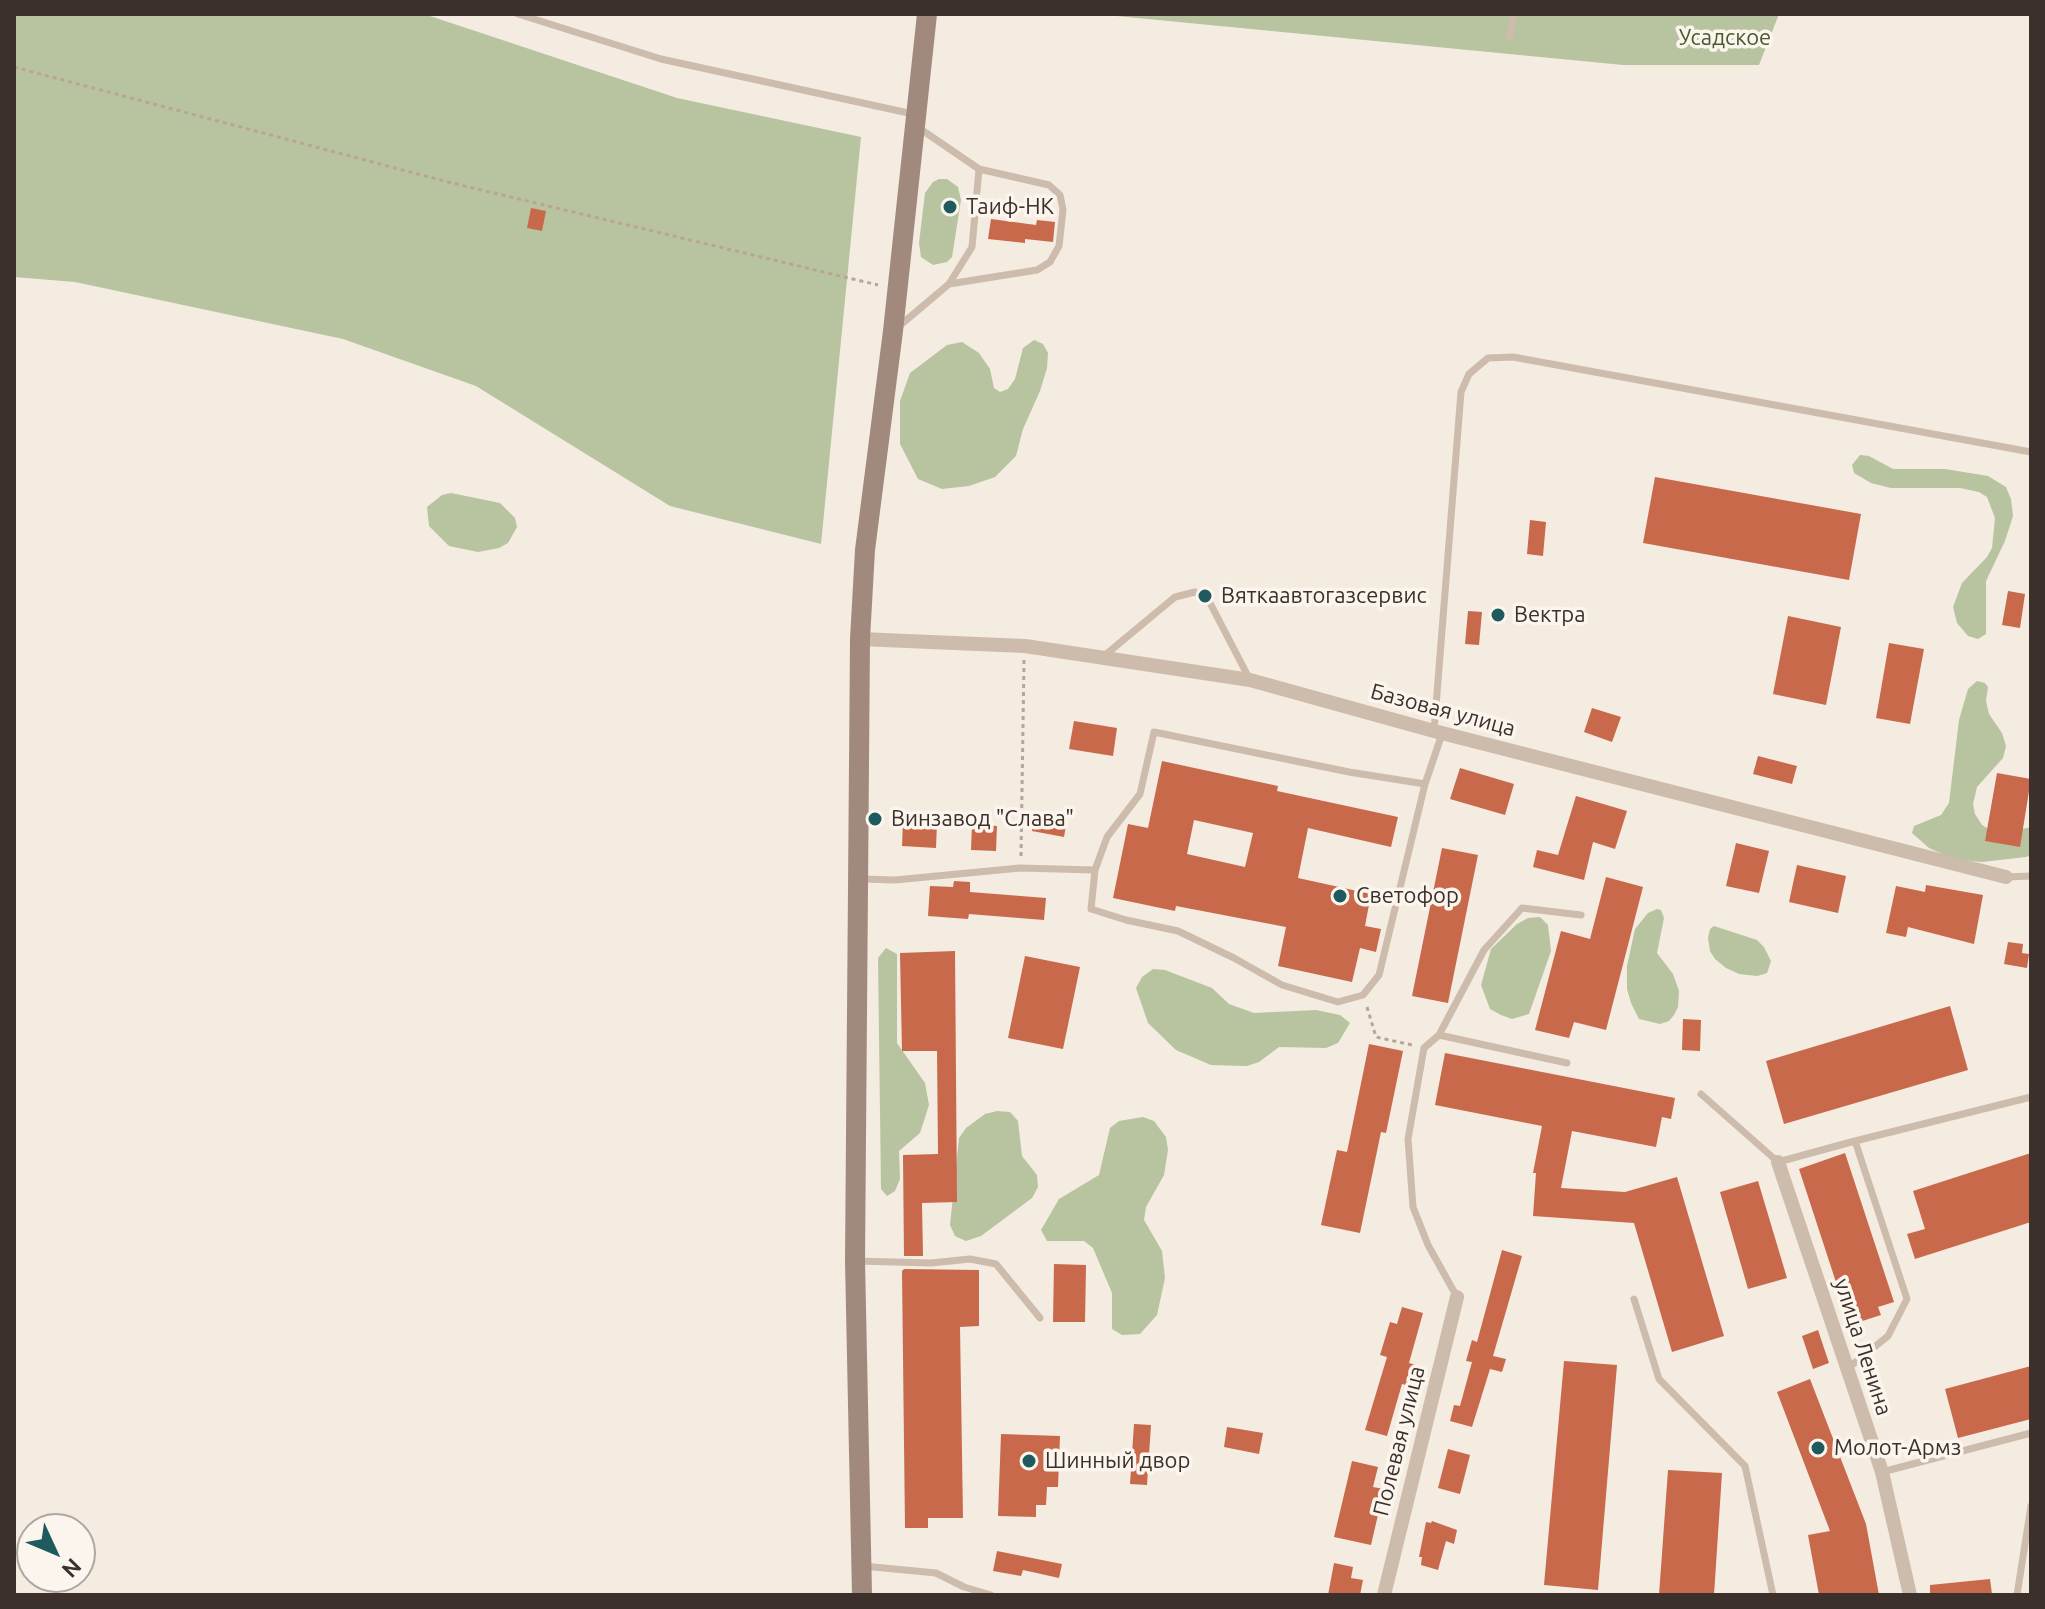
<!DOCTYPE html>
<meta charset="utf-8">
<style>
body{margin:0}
#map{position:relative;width:2045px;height:1609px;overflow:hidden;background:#f4ebe1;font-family:Ubuntu,sans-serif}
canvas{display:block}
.frame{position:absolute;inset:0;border:16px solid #3b302b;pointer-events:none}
.north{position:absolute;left:16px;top:1513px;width:80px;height:80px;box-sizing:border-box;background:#fbf5ee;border:2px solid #aea6a0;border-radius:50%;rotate:134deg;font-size:22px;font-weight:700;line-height:32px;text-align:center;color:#3b302b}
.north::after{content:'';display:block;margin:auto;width:28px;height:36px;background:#1f5a5e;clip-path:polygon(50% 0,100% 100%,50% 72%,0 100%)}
</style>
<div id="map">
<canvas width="2045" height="1609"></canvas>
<div class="frame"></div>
<div class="north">N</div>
</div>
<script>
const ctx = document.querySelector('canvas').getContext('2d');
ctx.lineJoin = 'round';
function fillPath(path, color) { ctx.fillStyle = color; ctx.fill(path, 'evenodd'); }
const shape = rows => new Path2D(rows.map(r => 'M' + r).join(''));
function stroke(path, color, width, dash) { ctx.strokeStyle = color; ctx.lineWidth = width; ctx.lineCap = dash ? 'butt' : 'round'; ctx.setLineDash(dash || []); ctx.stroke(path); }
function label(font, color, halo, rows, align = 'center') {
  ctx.font = font + ' Ubuntu,sans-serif'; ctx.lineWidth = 7; ctx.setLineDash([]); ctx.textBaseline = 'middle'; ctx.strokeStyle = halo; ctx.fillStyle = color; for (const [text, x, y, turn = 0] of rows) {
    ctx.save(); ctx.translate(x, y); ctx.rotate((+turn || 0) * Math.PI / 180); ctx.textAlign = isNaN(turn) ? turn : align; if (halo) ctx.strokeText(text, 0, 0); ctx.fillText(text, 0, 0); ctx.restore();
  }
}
const green = shape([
 [14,14,424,14,677,98,861,137,821,544,670,506,476,386,343,339,75,282,14,277],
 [1096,14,1779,14,1759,65,1623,65],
 [939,179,947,179,958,187,961,200,952,257,947,262,933,265,921,257,919,243,925,193,933,182],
 [1034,340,1043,344,1048,353,1047,368,1040,391,1023,429,1016,456,995,477,969,486,942,489,918,479,900,444,900,401,910,373,947,345,962,342,979,353,990,369,994,388,1000,392,1008,389,1015,379,1023,348],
 [1860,455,1869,456,1893,469,1945,469,1988,476,2006,487,2011,499,2013,516,2005,541,1986,581,1986,634,1978,639,1968,636,1957,623,1953,607,1962,583,1987,557,1992,548,1995,518,1987,497,1979,492,1960,488,1891,488,1871,483,1854,473,1852,465],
 [451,493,500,503,515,518,517,527,508,543,499,548,478,552,449,546,429,526,427,507,442,495],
 [1977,681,1985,683,1988,687,1986,701,1989,714,2002,733,2006,746,2003,758,1977,787,1973,804,1975,814,1982,825,1998,835,2031,827,2031,855,2026,857,1982,862,1954,859,1929,848,1912,833,1914,826,1941,815,1949,803,1959,720,1968,689],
 [1657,909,1661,910,1664,918,1657,953,1673,974,1679,991,1678,1007,1674,1015,1669,1021,1660,1024,1639,1019,1631,1003,1627,989,1627,966,1635,929,1648,913],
 [1540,917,1548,925,1551,951,1529,1014,1512,1019,1501,1015,1490,1009,1481,985,1491,949,1517,924,1528,918],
 [1714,926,1757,940,1764,947,1771,961,1767,973,1757,976,1739,974,1726,968,1715,959,1710,951,1708,938,1710,929],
 [886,948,897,954,897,1043,925,1083,929,1105,920,1133,899,1151,900,1179,895,1191,887,1196,881,1189,878,958],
 [1153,969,1165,970,1212,988,1229,1004,1254,1013,1316,1010,1340,1015,1350,1023,1338,1043,1326,1048,1279,1047,1259,1062,1247,1066,1211,1065,1176,1050,1148,1023,1136,988,1142,977],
 [997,1111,1010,1112,1018,1121,1022,1156,1037,1175,1038,1187,1032,1198,981,1236,966,1241,955,1236,950,1225,959,1138,966,1128,985,1114],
 [1143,1117,1154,1121,1166,1137,1168,1150,1164,1175,1146,1207,1144,1220,1162,1251,1165,1278,1157,1315,1140,1334,1122,1335,1112,1329,1112,1293,1093,1248,1084,1241,1047,1241,1041,1230,1059,1199,1099,1175,1110,1128,1119,1121]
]);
const building = shape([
 [531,208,546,211,542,231,527,228],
 [991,219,1036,225,1037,220,1055,222,1053,242,1025,239,1025,243,988,239],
 [1655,477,1861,514,1849,580,1643,543],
 [1530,520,1546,522,1543,556,1527,554],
 [2008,591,2025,594,2020,628,2002,625],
 [1468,611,1482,612,1479,645,1465,644],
 [1788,616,1841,627,1826,705,1773,694],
 [1889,643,1924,649,1910,724,1876,718],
 [1592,708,1621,717,1612,742,1584,732],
 [1074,721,1117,728,1113,756,1069,749],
 [1758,756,1797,766,1792,784,1753,774],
 [1162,761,1278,786,1277,791,1398,817,1391,847,1308,828,1298,878,1371,894,1365,926,1381,929,1376,952,1360,948,1352,982,1278,966,1286,927,1176,906,1175,911,1113,898,1128,824,1148,828],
 [1194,820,1253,833,1245,867,1187,854],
 [1460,768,1514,784,1505,815,1450,799],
 [1997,773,2031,779,2020,847,1985,841],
 [1576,796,1627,811,1615,849,1593,842,1584,880,1533,867,1537,850,1558,855],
 [1036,814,1067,819,1064,837,1032,831],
 [903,821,937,823,936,848,902,846],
 [972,824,997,826,996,851,971,850],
 [1736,843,1769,851,1759,893,1726,886],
 [1442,848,1478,855,1448,1003,1412,996],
 [1797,865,1846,876,1838,913,1789,902],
 [1606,877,1643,887,1606,1030,1574,1022,1569,1038,1535,1030,1561,931,1590,939],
 [954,881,970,882,970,892,1046,898,1044,920,969,914,968,919,928,916,930,886,953,887],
 [1926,885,1983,895,1974,944,1908,927,1906,937,1886,933,1896,886,1925,892],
 [2008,942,2023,944,2022,953,2029,954,2027,968,2004,964],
 [955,951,957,1202,922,1203,923,1256,904,1256,903,1155,938,1154,937,1051,902,1051,900,953],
 [1025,956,1080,967,1063,1049,1008,1038],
 [1950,1006,1968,1070,1784,1124,1766,1061],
 [1683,1019,1701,1020,1700,1051,1682,1050],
 [1369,1044,1403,1051,1386,1133,1381,1132,1360,1233,1321,1225,1337,1150,1347,1152],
 [1445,1053,1675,1098,1671,1119,1662,1117,1656,1147,1572,1131,1561,1188,1625,1192,1677,1177,1724,1336,1672,1352,1634,1223,1533,1216,1536,1173,1533,1173,1542,1126,1435,1105],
 [1845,1153,1894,1302,1878,1307,1881,1315,1850,1325,1799,1169],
 [2031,1153,2031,1222,1915,1259,1907,1234,1925,1229,1913,1191],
 [1758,1181,1787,1278,1748,1289,1720,1192],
 [1502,1250,1522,1256,1493,1356,1506,1359,1502,1372,1490,1369,1472,1427,1450,1421,1454,1405,1460,1406,1472,1362,1466,1361,1472,1340,1477,1342],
 [1054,1264,1086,1265,1085,1322,1053,1322],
 [904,1269,979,1270,979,1326,960,1327,963,1518,928,1518,928,1528,905,1528,902,1271],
 [1402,1307,1423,1313,1409,1363,1419,1366,1413,1387,1402,1384,1387,1436,1365,1430,1387,1357,1380,1355,1390,1322,1397,1324],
 [1818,1330,1829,1363,1813,1369,1802,1336],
 [1564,1361,1617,1365,1598,1590,1544,1585],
 [2031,1366,2031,1419,1958,1438,1945,1389],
 [1810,1379,1866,1524,1879,1595,1819,1595,1808,1535,1830,1531,1777,1392],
 [1134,1424,1151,1425,1147,1485,1130,1484],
 [1227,1427,1263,1433,1259,1454,1224,1447],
 [1001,1434,1060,1436,1058,1487,1047,1487,1046,1505,1036,1505,1036,1517,998,1516],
 [1448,1449,1470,1455,1460,1494,1438,1488],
 [1352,1461,1378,1467,1373,1487,1384,1489,1371,1545,1334,1537],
 [1668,1470,1722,1473,1714,1595,1659,1595],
 [1432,1521,1457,1530,1454,1544,1446,1541,1438,1570,1421,1565,1422,1557,1419,1557,1426,1522,1431,1523],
 [997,1551,1062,1564,1059,1578,1023,1570,1021,1576,993,1571],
 [1334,1563,1353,1567,1351,1578,1363,1580,1360,1595,1328,1595],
 [1990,1579,1992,1594,1930,1595,1930,1585]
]);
const path = shape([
 [14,67,448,182,878,285],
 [1021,856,1024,660],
 [1367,1007,1376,1037,1412,1045]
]);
const lane = shape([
 [518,14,661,59,913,114],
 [1510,37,1513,14],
 [949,284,1037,270,1050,262,1059,246,1063,210,1060,195,1049,185,979,169],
 [898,327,949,284,972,247,979,169,916,126],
 [1104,656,1175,597,1195,592,1210,603,1249,678],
 [1434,731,1461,392,1469,374,1488,358,1513,357,2031,452],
 [1154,732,1349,772,1425,784,1379,975,1363,995,1338,1002,1282,985,1234,958,1178,931,1126,920,1091,909,1095,870,1107,837,1140,794,1154,732],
 [1425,784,1442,734],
 [2006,877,2031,876],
 [862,879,895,880,1020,868,1095,870],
 [1439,1035,1484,950,1522,908,1581,915],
 [1701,1094,1778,1162,1855,1141],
 [857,1261,931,1263,970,1259,996,1264,1040,1318],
 [1457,1297,1428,1245,1413,1207,1408,1139,1424,1048,1439,1035,1567,1063],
 [1634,1299,1659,1379,1745,1466,1773,1595],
 [1847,1369,1888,1336,1907,1299,1855,1141,2031,1097],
 [1882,1472,2031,1433],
 [863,1566,936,1573,964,1587,991,1595],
 [2017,1595,2031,1506]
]);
const street = shape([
 [860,639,1025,646,1250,680,1434,731,2006,877],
 [1778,1162,1882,1472,1910,1595],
 [1384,1595,1457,1297]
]);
const secondary = shape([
 [862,1595,855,1261,860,639,865,550,893,331,927,14]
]);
const markers = [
 [950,207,8,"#1f5a5e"],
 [1205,596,8,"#1f5a5e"],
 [1498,615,8,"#1f5a5e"],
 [875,819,8,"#1f5a5e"],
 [1340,896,8,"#1f5a5e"],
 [1818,1448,8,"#1f5a5e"],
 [1029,1461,8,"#1f5a5e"]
];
const parkNames = [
 ["Усадское",1725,38]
];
const poiNames = [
 ["Таиф-НК",966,207],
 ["Вяткаавтогазсервис",1221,596],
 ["Вектра",1514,615],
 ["Винзавод \"Слава\"",891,819],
 ["Светофор",1356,896],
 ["Молот-Армз",1834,1448],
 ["Шинный двор",1045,1461]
];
const streetNames = [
 ["Базовая улица",1443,710,15],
 ["улица Ленина",1863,1347,72],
 ["Полевая улица",1399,1441,-76]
];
fillPath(green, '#b8c4a0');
fillPath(building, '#c8694b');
stroke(path, '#b9a596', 3, [4, 4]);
stroke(lane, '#cdbbac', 7);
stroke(street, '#cdbbac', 14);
stroke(secondary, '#a18a7d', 20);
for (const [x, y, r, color] of markers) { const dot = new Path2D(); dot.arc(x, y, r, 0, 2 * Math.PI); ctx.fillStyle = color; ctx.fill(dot); stroke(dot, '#fbf5ee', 3); }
label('22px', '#4a5a2e', '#fbf5ee', parkNames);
label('22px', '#3b302b', '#fbf5ee', poiNames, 'left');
label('22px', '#3b302b', '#fbf5ee', streetNames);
</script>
